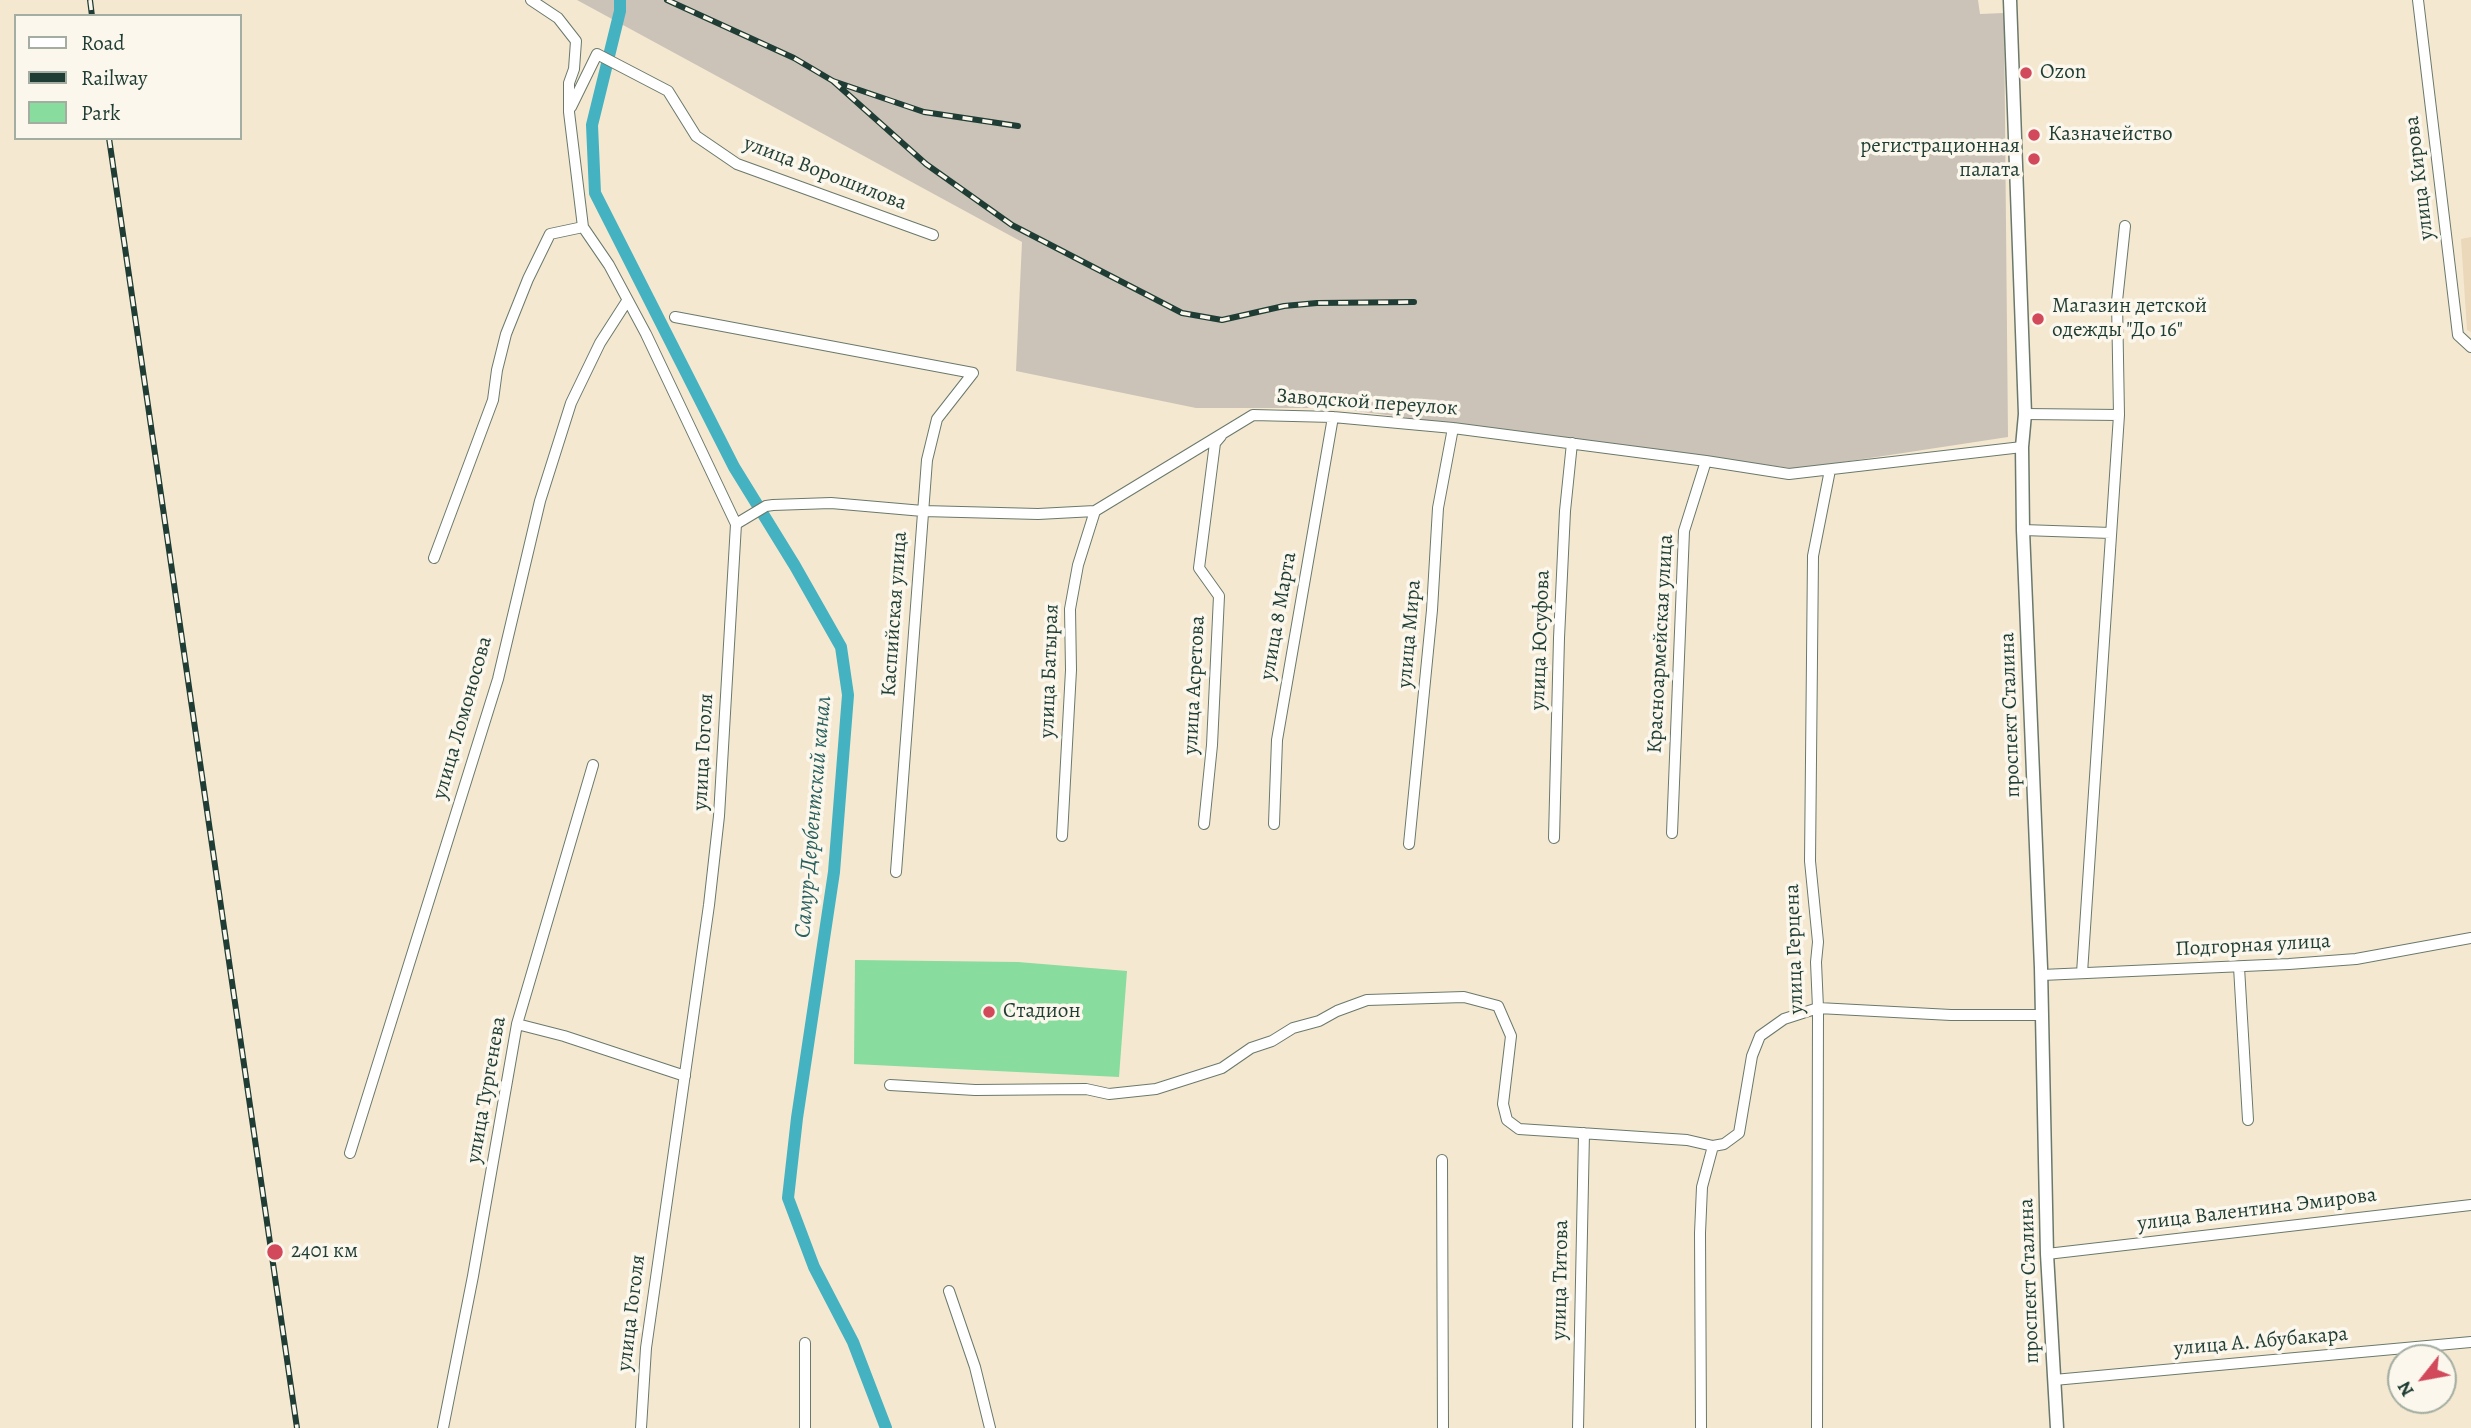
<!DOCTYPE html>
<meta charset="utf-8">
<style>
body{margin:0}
#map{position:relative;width:2471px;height:1428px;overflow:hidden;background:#f5e8d0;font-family:Alegreya,serif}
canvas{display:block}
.legend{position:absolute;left:14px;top:14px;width:228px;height:126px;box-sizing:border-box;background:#fbf7ec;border:2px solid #a3ada2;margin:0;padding:9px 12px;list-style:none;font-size:21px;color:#1f3d34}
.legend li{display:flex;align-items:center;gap:14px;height:35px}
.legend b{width:35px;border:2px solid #a3ada2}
.north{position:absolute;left:2387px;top:1344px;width:70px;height:70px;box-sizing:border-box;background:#fbf7ec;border:2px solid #a3ada2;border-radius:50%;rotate:239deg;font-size:19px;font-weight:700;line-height:28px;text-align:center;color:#1f3d34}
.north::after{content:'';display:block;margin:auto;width:24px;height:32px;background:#d1495b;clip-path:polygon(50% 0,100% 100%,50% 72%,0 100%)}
</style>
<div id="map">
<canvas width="2471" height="1428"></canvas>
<ul class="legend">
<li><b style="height:9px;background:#fff"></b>Road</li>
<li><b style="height:9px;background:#1f3d34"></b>Railway</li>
<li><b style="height:19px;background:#87dc9e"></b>Park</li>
</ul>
<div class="north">N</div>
</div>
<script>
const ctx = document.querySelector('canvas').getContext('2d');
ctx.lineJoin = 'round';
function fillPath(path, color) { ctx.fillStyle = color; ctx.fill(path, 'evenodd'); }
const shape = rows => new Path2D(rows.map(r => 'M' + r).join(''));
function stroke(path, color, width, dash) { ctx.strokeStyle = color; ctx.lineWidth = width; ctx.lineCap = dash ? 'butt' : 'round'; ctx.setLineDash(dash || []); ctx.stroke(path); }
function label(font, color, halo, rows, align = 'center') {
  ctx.font = font + ' Alegreya,serif'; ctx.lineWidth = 7; ctx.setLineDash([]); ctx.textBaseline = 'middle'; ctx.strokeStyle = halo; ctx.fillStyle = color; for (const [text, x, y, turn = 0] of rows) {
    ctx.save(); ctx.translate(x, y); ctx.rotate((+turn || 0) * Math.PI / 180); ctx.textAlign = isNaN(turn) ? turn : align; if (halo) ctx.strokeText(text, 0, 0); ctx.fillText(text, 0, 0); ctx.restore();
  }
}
const built = shape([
 [2471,237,2471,332,2467,330,2461,239]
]);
const industrial = shape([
 [577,0,1978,0,1980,14,2004,13,2008,437,1798,469,1333,408,1196,408,1016,371,1022,242]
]);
const green = shape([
 [855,960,1018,962,1127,971,1119,1077,854,1064]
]);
const canal = shape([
 [620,0,620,11,592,125,595,193,734,467,795,566,841,647,848,695,834,872,797,1118,788,1198,814,1267,853,1342,886,1428]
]);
const minor = shape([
 [531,0,558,18,576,41,574,69,569,83,569,112,583,227,609,265,646,334,736,524,719,816,709,905,646,1348,641,1428],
 [2418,0,2458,335,2471,347],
 [571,107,597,54,668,91,696,136,737,164,933,235],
 [675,317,973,373,937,419,927,460,896,872],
 [2025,414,2119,415],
 [736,524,766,506,773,505,831,503,923,511,1038,514,1095,511,1253,415,1333,417,1453,428,1706,461,1789,474,2022,447],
 [2023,530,2111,533],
 [434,558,493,400,497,370,506,334,528,279,550,234,583,227],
 [1204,824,1212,745,1219,596,1199,568,1215,443,1221,436],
 [1274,824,1277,740,1333,417],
 [1672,833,1684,531,1706,461],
 [1062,836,1071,670,1070,609,1078,565,1095,511],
 [1554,838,1559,638,1565,511,1572,443],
 [1409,844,1432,610,1438,508,1453,428],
 [2239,967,2248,1120],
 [2042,969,2042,975,2289,964,2356,959,2471,938],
 [2082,973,2119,415,2117,301,2125,226],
 [517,1024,564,1036,685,1076],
 [890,1085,975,1090,1086,1089,1109,1094,1156,1089,1222,1068,1251,1048,1272,1041,1293,1028,1319,1021,1337,1011,1367,1000,1464,997,1498,1006,1511,1036,1503,1104,1507,1120,1519,1129,1687,1140,1713,1146,1724,1144,1739,1133,1752,1056,1760,1036,1784,1019,1818,1008,1951,1015,2042,1015],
 [350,1153,498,679,540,501,571,403,600,343,627,301],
 [1442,1160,1443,1428],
 [2047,1254,2471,1205],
 [949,1291,975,1367,990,1428],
 [805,1343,805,1428],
 [2054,1380,2471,1342],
 [443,1428,473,1276,517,1024,593,765],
 [1578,1428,1584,1133],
 [1701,1428,1700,1233,1702,1187,1713,1146],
 [1817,1428,1818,1008,1816,962,1818,942,1810,861,1813,556,1830,470]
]);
const tertiary = shape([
 [2010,0,2025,414,2022,447,2023,530,2041,968,2047,1254,2057,1428]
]);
const rail = shape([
 [90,0,92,16],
 [667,0,794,58,833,81,924,112,1018,126],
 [833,81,926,164,1012,225,1182,313,1222,320,1284,306,1317,303,1414,302],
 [109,138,297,1428]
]);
const markers = [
 [2026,73,7,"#d1495b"],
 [2034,135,7,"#d1495b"],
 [2034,159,7,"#d1495b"],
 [2038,319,7,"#d1495b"],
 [989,1012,7,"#d1495b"],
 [275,1252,9,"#d1495b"]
];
const poiNames = [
 ["Ozon",2040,73],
 ["Казначейство",2048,135],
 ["регистрационная",2020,147,"right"],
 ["палата",2020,171,"right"],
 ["Магазин детской",2052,307],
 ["одежды \"До 16\"",2052,331],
 ["Стадион",1003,1012],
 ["2401 км",291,1252]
];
const streetNames = [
 ["улица Ворошилова",825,174,21],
 ["улица Кирова",2420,178,-97],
 ["Заводской переулок",1367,403,4],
 ["Каспийская улица",895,614,-86],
 ["улица 8 Марта",1279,616,-80],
 ["улица Мира",1410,634,-85],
 ["улица Юсуфова",1541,640,-88],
 ["Красноармейская улица",1661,644,-87],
 ["улица Батырая",1050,671,-88],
 ["улица Асретова",1195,685,-87],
 ["проспект Сталина",2011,715,-92],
 ["улица Ломоносова",463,718,-74],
 ["улица Гоголя",704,752,-87],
 ["Подгорная улица",2253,946,-3],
 ["улица Герцена",1795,949,-92],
 ["улица Тургенева",487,1090,-80],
 ["улица Валентина Эмирова",2257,1210,-7],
 ["улица Титова",1561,1280,-89],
 ["проспект Сталина",2030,1281,-92],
 ["улица Гоголя",632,1313,-83],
 ["улица А. Абубакара",2261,1342,-5]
];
const waterNames = [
 ["Самур-Дербентский канал",814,817,-85]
];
fillPath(built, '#ebd8ba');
fillPath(industrial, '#cbc3b8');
fillPath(green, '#87dc9e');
stroke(canal, '#44b2c0', 12);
stroke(minor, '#6a796b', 12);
stroke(tertiary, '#6a796b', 15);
stroke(minor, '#fff', 10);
stroke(tertiary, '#fff', 12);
stroke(rail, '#1f3d34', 6);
stroke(rail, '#fbf7ec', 3.5, [10]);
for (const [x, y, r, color] of markers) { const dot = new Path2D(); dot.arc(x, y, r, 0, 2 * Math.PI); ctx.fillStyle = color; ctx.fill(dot); stroke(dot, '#fbf7ec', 2.5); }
label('21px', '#1f3d34', '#fbf7ec', poiNames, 'left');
label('21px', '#1f3d34', '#fbf7ec', streetNames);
label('italic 23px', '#2a605e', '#fbf7ec', waterNames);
</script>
